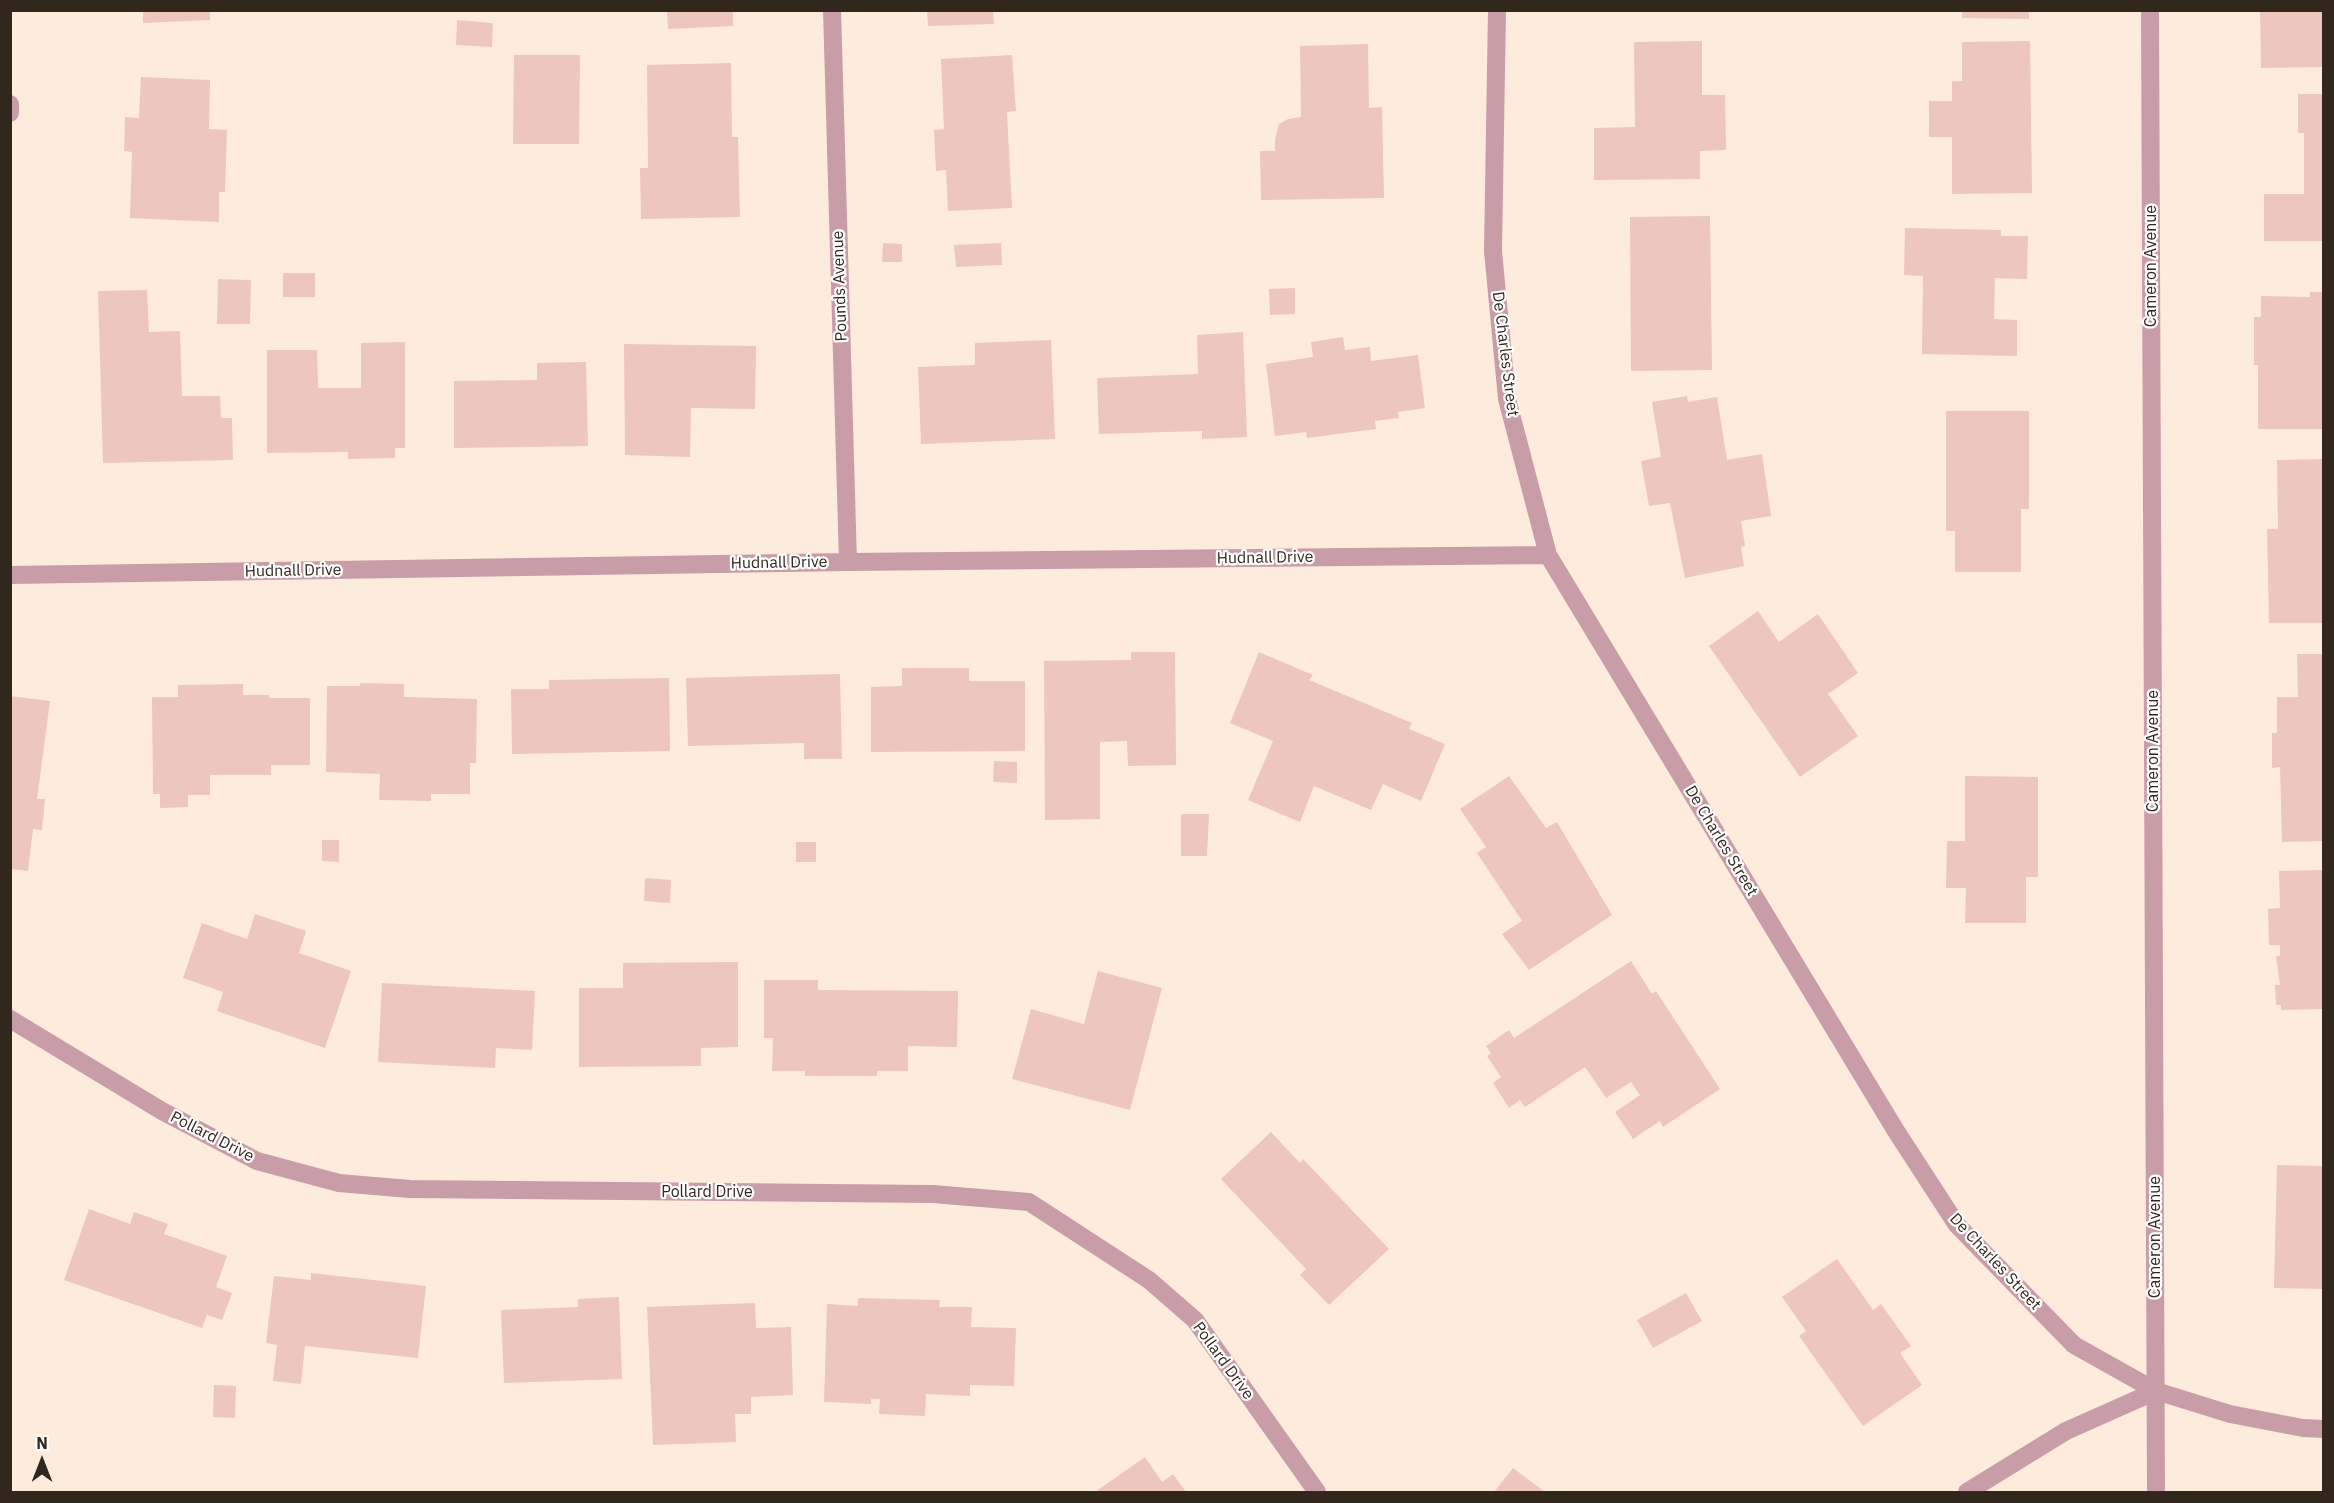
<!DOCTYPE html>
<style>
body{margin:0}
#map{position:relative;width:2334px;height:1503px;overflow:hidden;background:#fdecdc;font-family:"IBM Plex Sans",sans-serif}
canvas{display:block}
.frame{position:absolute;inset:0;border:12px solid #32271d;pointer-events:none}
.north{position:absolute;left:12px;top:1431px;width:60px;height:60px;-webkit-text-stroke:4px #fff;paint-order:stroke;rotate:0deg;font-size:16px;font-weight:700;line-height:24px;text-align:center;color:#32271d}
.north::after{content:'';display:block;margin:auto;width:21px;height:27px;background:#32271d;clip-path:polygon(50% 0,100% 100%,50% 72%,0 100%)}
</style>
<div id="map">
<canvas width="2334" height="1503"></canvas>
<div class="frame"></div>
<div class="north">N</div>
</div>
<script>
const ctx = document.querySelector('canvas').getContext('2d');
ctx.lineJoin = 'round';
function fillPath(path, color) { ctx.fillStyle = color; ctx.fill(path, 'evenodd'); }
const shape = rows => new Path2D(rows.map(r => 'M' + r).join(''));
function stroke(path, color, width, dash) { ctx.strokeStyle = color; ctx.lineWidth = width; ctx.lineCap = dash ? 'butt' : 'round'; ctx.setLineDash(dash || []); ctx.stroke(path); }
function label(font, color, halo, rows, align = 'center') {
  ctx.font = font + ' "IBM Plex Sans",sans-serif'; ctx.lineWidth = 4.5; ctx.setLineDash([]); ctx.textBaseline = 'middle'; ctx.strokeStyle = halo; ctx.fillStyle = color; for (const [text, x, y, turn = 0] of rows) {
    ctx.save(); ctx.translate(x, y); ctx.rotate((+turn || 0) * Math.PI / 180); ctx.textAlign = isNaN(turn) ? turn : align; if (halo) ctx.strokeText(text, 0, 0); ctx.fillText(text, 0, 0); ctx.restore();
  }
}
const building = shape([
 [143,10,210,10,210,20,143,23],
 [667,10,733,10,733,26,668,29],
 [927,10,993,10,994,24,928,26],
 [1962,10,2029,10,2029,19,1962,18],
 [2260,10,2324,10,2324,67,2261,68],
 [457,20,493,23,492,47,456,45],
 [1702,41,1702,95,1725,95,1726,150,1700,151,1700,179,1594,180,1594,128,1635,127,1634,42],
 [2030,41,2032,193,1952,194,1952,137,1929,137,1929,101,1952,101,1952,81,1962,81,1962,42],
 [1368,44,1369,108,1382,107,1384,198,1261,200,1260,151,1275,151,1275,139,1279,124,1288,119,1301,117,1300,46],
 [514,55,580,55,579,144,513,144],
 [1012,55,1016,111,1007,112,1012,208,948,211,946,170,936,171,934,130,944,129,941,59],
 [731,63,732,137,738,137,740,217,641,219,640,168,648,168,647,65],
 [141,77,210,80,209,129,227,130,225,192,219,192,219,222,130,218,132,152,124,151,125,117,139,118],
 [2298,94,2324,94,2324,241,2264,241,2264,194,2304,194,2304,133,2298,133],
 [1710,216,1712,370,1631,371,1630,217],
 [1905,228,2001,230,2001,236,2028,236,2027,279,1995,278,1994,319,2017,320,2017,356,1922,354,1923,276,1904,275],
 [883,243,902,244,902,262,882,262],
 [1001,243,1002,265,956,267,954,245],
 [283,273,315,273,315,297,283,297],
 [218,279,251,280,250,324,217,324],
 [1295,288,1295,314,1270,315,1269,289],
 [147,290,149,332,180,331,182,396,220,396,221,418,232,418,233,460,103,463,98,291],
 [2310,292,2324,292,2324,429,2258,429,2258,365,2254,365,2254,317,2261,317,2261,296,2310,297],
 [1243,332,1247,437,1202,439,1202,431,1099,434,1097,378,1198,374,1197,335],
 [1343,337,1345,350,1370,347,1371,361,1418,355,1425,408,1398,412,1399,418,1375,421,1376,429,1307,438,1306,432,1275,436,1266,364,1313,357,1311,342],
 [1051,340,1055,439,921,444,918,367,975,365,975,343],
 [405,342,405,448,395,448,395,458,348,459,348,452,267,453,267,350,317,350,318,388,361,388,361,343],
 [624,344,756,346,755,409,691,408,690,457,625,455],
 [586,362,588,446,454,448,454,381,537,380,537,363],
 [1687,396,1688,402,1717,397,1727,460,1762,454,1771,516,1741,521,1745,546,1741,547,1744,566,1685,578,1670,503,1649,506,1641,461,1661,457,1652,402],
 [1946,411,2029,411,2029,509,2021,509,2021,572,1955,572,1955,531,1946,531],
 [2324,459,2324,623,2269,623,2267,529,2278,529,2277,460],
 [1758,611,1779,642,1818,614,1858,673,1828,694,1858,736,1800,777,1709,646],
 [1131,652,1175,652,1176,765,1128,766,1127,741,1100,742,1100,819,1045,820,1044,661,1131,660],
 [1259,652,1313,675,1309,680,1412,723,1409,729,1445,744,1421,801,1383,784,1371,810,1314,786,1300,822,1248,800,1273,741,1230,723],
 [2297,654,2324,654,2324,841,2282,842,2280,767,2272,768,2272,733,2277,733,2277,697,2298,697],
 [902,668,969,668,969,681,1025,681,1025,751,871,752,871,687,902,686],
 [840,674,842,759,804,759,804,743,688,746,686,678],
 [669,678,670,751,512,754,511,689,549,689,549,680],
 [360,683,404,684,404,697,477,699,476,763,470,763,470,794,431,794,431,801,379,800,380,774,326,772,327,686,360,686],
 [243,684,243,695,269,695,269,698,310,698,310,765,271,765,271,775,210,775,210,795,188,795,188,807,160,808,160,794,153,794,152,697,178,697,178,685],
 [10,696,50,701,37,799,45,799,42,830,33,829,28,871,10,869],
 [994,761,1017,762,1017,783,993,782],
 [1509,776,1546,828,1557,822,1612,915,1529,970,1502,934,1522,921,1477,853,1486,847,1460,809],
 [1965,776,2038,777,2038,877,2026,877,2026,923,1965,923,1966,888,1946,888,1947,841,1965,841],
 [1181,814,1209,814,1207,856,1181,856],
 [322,840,339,840,339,862,322,861],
 [796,842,816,842,816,862,796,862],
 [2324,870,2324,1009,2281,1010,2281,1005,2276,1005,2275,985,2280,985,2276,956,2280,956,2280,945,2269,945,2268,909,2280,908,2279,871],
 [645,878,671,880,670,903,644,901],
 [255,914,306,931,299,953,351,971,325,1048,217,1011,223,992,183,978,202,923,247,939],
 [1631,961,1652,994,1656,991,1720,1089,1663,1127,1660,1121,1633,1139,1615,1112,1640,1095,1631,1082,1606,1098,1585,1067,1525,1107,1520,1100,1509,1108,1493,1083,1501,1077,1487,1056,1491,1053,1486,1046,1509,1030,1514,1038],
 [738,962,738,1047,701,1048,701,1066,579,1067,579,988,623,988,623,963],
 [1098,971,1162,988,1130,1110,1012,1079,1031,1009,1084,1024],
 [764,980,818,980,818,990,958,991,957,1047,908,1046,908,1071,877,1071,877,1076,805,1076,805,1071,772,1071,773,1038,764,1038],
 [382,983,535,991,532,1050,496,1048,495,1068,378,1062],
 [1271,1132,1300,1163,1303,1159,1389,1249,1329,1305,1300,1275,1306,1269,1221,1179],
 [2277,1165,2324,1166,2324,1289,2274,1288],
 [89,1209,130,1224,134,1212,168,1224,164,1234,227,1256,216,1287,232,1293,222,1320,207,1315,202,1328,64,1280],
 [1837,1259,1873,1310,1881,1304,1911,1346,1900,1353,1922,1385,1863,1426,1799,1336,1806,1331,1782,1297],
 [311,1273,426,1286,418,1358,305,1346,301,1384,273,1381,277,1345,266,1343,274,1276,311,1280],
 [1686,1293,1702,1321,1653,1348,1637,1320],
 [619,1297,622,1379,504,1383,501,1310,578,1307,578,1299],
 [858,1298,940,1300,939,1307,972,1307,971,1327,1016,1328,1014,1386,970,1385,970,1396,926,1394,925,1416,879,1414,880,1399,871,1399,871,1404,824,1402,827,1304,858,1306],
 [755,1303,756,1328,791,1327,793,1395,751,1397,751,1414,735,1414,736,1442,653,1445,647,1307],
 [214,1385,236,1386,235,1418,213,1417],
 [1145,1457,1162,1482,1173,1474,1186,1492,1095,1492],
 [1513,1468,1545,1492,1494,1492]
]);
const minor = shape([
 [832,10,848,562],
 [1497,10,1493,251,1507,399,1548,555,1896,1131,1957,1225,2074,1345,2156,1391,2230,1414,2303,1428,2324,1429],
 [2150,10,2156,1492],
 [10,104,10,113],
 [10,575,848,562,1548,555],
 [10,1019,162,1111,257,1161,339,1183,410,1189,933,1194,1029,1202,1149,1280,1195,1320,1317,1492],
 [1967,1492,2066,1431,2156,1391]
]);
const streetNames = [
 ["Cameron Avenue",2151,266,-90],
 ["Pounds Avenue",840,286,-92],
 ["De Charles Street",1505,354,83],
 ["Hudnall Drive",1265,558,-1],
 ["Hudnall Drive",779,563,-1],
 ["Hudnall Drive",293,571,-1],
 ["Cameron Avenue",2153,751,-90],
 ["De Charles Street",1721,841,59],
 ["Pollard Drive",212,1137,27],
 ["Pollard Drive",707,1192],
 ["Cameron Avenue",2155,1237,-90],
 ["De Charles Street",1995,1262,47],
 ["Pollard Drive",1223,1361,54]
];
fillPath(building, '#edc6bd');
stroke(minor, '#c99da7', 18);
label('16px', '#32271d', '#fff', streetNames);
</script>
